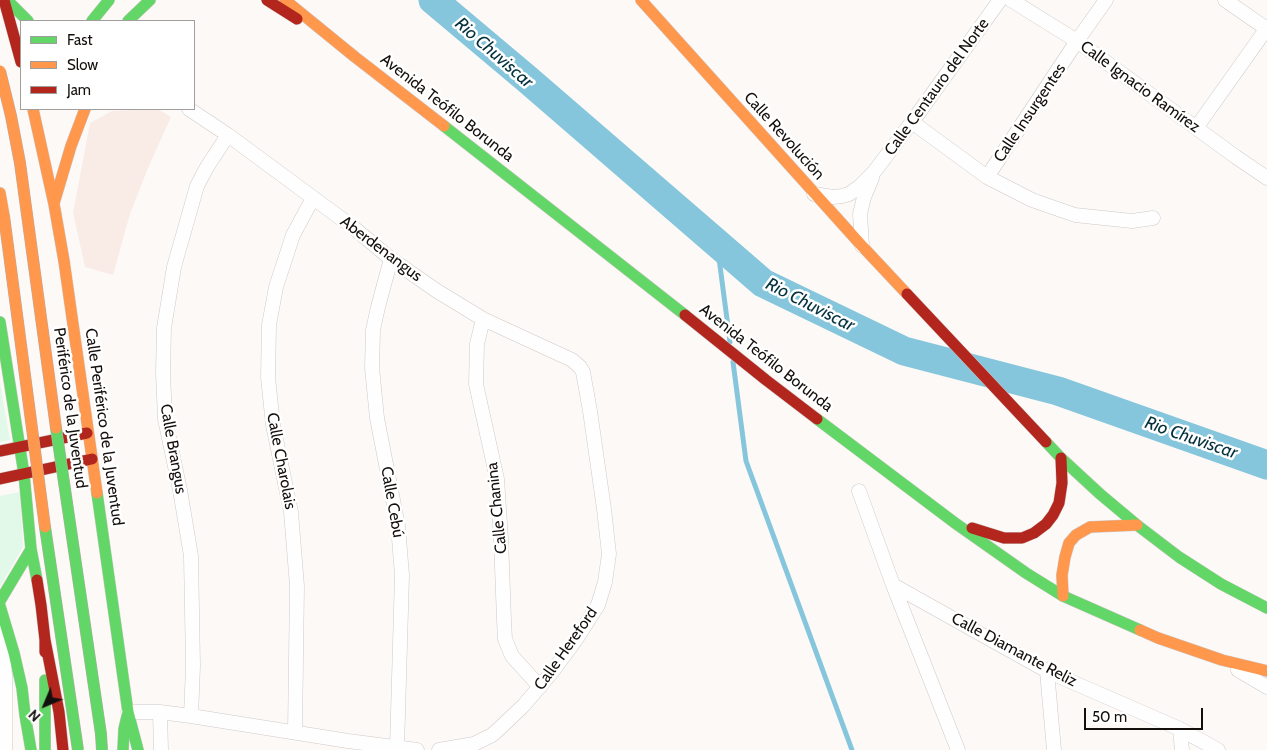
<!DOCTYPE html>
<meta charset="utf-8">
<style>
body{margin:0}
#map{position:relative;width:1267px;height:750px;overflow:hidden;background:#fdf9f7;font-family:Cabin,sans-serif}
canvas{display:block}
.legend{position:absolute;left:20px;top:20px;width:175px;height:90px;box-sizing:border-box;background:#fff;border:1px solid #a19f9e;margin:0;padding:6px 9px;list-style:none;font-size:15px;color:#140f0c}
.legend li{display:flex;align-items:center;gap:10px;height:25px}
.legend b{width:25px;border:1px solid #a19f9e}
.north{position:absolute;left:20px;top:680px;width:50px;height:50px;-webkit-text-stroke:4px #fff;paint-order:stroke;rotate:225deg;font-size:14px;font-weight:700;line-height:20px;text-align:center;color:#140f0c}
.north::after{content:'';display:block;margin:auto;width:18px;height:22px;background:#140f0c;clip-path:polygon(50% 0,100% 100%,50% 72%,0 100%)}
.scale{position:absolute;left:1084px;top:708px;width:119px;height:22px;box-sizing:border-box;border:2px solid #140f0c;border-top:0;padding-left:6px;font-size:15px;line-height:18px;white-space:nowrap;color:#140f0c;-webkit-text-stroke:4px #fff;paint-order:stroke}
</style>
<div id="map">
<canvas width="1267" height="750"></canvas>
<ul class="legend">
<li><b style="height:6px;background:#63d668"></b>Fast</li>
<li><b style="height:6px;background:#ff974d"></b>Slow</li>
<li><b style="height:6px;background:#b3261e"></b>Jam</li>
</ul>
<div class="north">N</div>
<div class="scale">50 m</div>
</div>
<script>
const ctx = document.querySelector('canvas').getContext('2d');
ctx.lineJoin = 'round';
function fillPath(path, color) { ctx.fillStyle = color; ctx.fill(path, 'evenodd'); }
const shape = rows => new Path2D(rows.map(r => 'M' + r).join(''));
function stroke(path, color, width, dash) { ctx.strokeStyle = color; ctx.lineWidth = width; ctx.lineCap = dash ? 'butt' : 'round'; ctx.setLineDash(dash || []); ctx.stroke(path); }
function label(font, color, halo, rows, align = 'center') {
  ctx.font = font + ' Cabin,sans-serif'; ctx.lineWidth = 5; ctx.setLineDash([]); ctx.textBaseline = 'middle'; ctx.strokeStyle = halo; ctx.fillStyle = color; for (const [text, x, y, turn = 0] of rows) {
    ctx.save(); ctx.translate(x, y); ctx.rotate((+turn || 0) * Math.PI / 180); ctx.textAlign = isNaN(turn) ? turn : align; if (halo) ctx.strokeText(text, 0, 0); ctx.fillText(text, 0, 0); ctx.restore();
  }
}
const built = shape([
 [158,109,171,117,148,168,130,214,113,275,85,267,73,213,90,123,112,111]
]);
const green = shape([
 [0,383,10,440,0,442],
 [20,492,23,547,0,587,0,496]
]);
const stream = shape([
 [717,243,730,342],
 [733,362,746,461,852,750]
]);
const river = shape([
 [433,0,527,79,763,283,904,351,1058,391,1267,465]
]);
const street = shape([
 [1011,0,1077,41,1236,157,1267,178],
 [1225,0,1267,29],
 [189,109,228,135,354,228,391,259,437,291,483,319,572,360,580,367,583,372,590,411,604,509,609,554,605,582,598,605,577,638,552,672,524,705,500,728,492,735,474,744,439,750],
 [912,122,987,177,1032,200,1075,215,1132,221,1153,218],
 [1196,128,1267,28],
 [987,177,1077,41,1106,0],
 [814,194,833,197,842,196,849,194,859,187,874,172,912,122,1000,0],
 [862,246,860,214,864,197,872,178],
 [391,259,378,307,373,330,372,368,377,418,398,526,402,575,397,748],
 [483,319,477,344,476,384,497,479,501,539,504,620,505,639,512,656,540,687],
 [859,491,893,585,958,750],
 [893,585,1047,671,1180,729,1218,750],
 [1,629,5,675,5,750],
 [1238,670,1267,687],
 [1047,671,1054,750],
 [128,712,160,712,191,716,348,741,417,750],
 [160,712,161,750],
 [191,716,193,666,191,556,180,490,165,419,163,373,164,328,174,267,197,186,207,167,228,135],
 [1180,729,1182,750],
 [295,732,297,586,291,512,273,425,268,377,269,325,276,287,293,235,313,198]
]);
const fast = shape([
 [7,0,28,21],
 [92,21,109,0],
 [128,21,150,0],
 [444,126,685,315],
 [0,322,24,474,31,549,37,580],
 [817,419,955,523,1026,573,1063,596,1140,630],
 [1046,442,1061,458,1100,494,1137,525,1179,557,1221,584,1267,608],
 [97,493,128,712,138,750],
 [0,601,31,549],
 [0,606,14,653,22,688,25,715,31,750],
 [45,680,45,750],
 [123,750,124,729,128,712]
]);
const slow = shape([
 [285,0,355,57,444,126],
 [641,0,862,246,907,294],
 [33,109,54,204,64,261,97,493],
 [0,193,4,216],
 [54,203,71,146,85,109],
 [1063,596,1062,575,1065,557,1069,543,1076,535,1090,527,1137,525],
 [1140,630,1158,638,1222,660,1267,671]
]);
const jam = shape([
 [4,0,21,62],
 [267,0,297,19],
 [907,294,1046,442],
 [685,315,766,380,817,419],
 [0,451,87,433],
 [0,479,92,459],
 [972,528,1004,538,1022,538,1034,533,1046,524,1053,515,1059,503,1062,483,1061,458],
 [37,580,41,605,45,640,45,652],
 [45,640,59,712,63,750]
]);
const fastBridge = shape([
 [56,428,101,734,102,750],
 [45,527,78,750]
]);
const slowBridge = shape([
 [0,71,11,116,20,163,56,428],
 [4,216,45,527]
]);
const streetNames = [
 ["Calle Centauro del Norte",937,87,-54],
 ["Calle Ignacio Ramírez",1140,87,36],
 ["Avenida Teófilo Borunda",447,108,38],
 ["Calle Insurgentes",1030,113,-56],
 ["Calle Revolución",784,136,48],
 ["Aberdenangus",381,249,37],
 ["Avenida Teófilo Borunda",766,358,38],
 ["Periférico de la Juventud",70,408,82],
 ["Calle Periférico de la Juventud",104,427,82],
 ["Calle Brangus",173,449,80],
 ["Calle Charolais",281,461,79],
 ["Calle Cebú",392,502,80],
 ["Calle Chanina",497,508,-96],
 ["Calle Hereford",566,649,-55],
 ["Calle Diamante Reliz",1014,650,28]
];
const waterNames = [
 ["Rio Chuviscar",494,53,41],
 ["Rio Chuviscar",810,305,27],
 ["Rio Chuviscar",1191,438,19]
];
fillPath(built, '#f9ece7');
fillPath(green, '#e2f8e8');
stroke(stream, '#85c6dc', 5);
stroke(river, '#85c6dc', 29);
stroke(street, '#cec9c7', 15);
stroke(fast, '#cec9c7', 12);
stroke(slow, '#cec9c7', 12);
stroke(jam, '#cec9c7', 12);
stroke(street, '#fffefe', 14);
stroke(fast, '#63d668', 11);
stroke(slow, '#ff974d', 11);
stroke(jam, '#b3261e', 11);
stroke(fastBridge, '#b8abad', 12, []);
stroke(slowBridge, '#b8abad', 12, []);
stroke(fastBridge, '#63d668', 11);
stroke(slowBridge, '#ff974d', 11);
label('16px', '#140f0c', '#fff', streetNames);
label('italic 18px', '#03313e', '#fff', waterNames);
</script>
